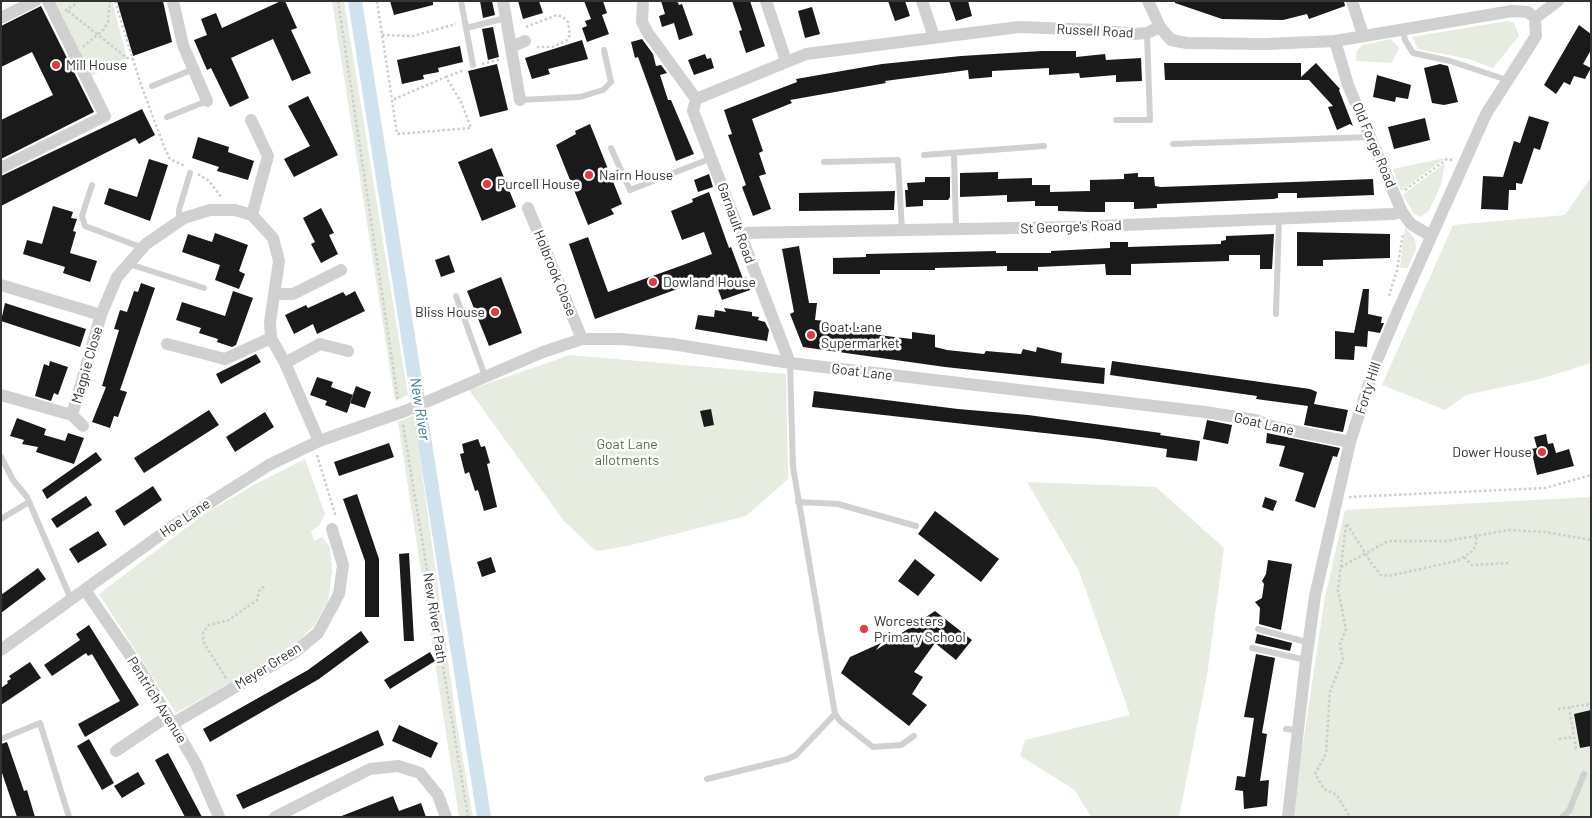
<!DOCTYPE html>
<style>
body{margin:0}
#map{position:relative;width:1592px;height:818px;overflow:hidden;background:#fff;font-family:Barlow,sans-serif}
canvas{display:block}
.frame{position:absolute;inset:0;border:2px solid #333;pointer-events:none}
</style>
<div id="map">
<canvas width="1592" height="818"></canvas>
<div class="frame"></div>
</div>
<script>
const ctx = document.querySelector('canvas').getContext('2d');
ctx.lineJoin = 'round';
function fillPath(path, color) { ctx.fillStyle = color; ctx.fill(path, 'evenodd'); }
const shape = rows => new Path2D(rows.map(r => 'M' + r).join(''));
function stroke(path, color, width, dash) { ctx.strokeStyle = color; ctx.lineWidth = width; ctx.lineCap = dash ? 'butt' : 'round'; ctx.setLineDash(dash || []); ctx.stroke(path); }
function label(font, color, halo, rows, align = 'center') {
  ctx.font = font + ' Barlow,sans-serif'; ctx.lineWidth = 5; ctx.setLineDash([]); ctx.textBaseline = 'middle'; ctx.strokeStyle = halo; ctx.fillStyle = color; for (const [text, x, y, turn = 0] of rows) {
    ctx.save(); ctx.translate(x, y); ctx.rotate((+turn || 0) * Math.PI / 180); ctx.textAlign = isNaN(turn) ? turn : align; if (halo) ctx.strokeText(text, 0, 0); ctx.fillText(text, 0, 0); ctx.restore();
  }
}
const green = shape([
 [59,1,112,1,127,58,91,76,56,3],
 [332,1,344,1,408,395,395,401],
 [1508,21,1514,23,1519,36,1493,68,1469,59,1418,49,1412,37],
 [1391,39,1399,48,1391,63,1356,61,1357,50,1363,45],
 [1445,158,1401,191,1393,169],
 [1445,163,1441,185,1429,211,1420,217,1414,214,1403,195],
 [1591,177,1591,363,1540,379,1466,395,1445,410,1382,385,1453,225,1565,215],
 [1405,227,1415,239,1416,248,1408,268,1400,268],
 [570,355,786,374,788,479,746,516,627,546,596,551,564,521,469,390],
 [414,415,457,725,473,817,459,817,398,422],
 [305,459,325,514,319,526,311,531,314,541,322,537,330,547,332,572,328,601,314,626,289,650,176,713,99,594,203,515,252,486],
 [1027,482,1156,487,1224,548,1207,675,1179,817,1091,817,1075,790,1020,756,1025,740,1130,715,1079,571],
 [1591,497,1591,817,1292,817,1325,597,1345,510]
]);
const canal = shape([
 [355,1,484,817]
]);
const building = shape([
 [117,1,163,1,172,42,133,56],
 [281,1,285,1,297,28,291,30,311,73,292,81,273,39,231,58,249,98,230,107,211,68,207,70,194,40,207,35,201,19,216,13,222,28],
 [390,1,433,1,433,5,394,15],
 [480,1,492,1,495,15,483,18],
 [518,1,539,1,543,13,523,19],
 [584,1,603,1,607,13,602,15,609,34,587,42,582,28,587,26,585,21,591,19],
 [661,1,677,1,679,5,682,4,693,35,679,40,674,23,662,27,659,16,665,14],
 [732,1,750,1,765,46,746,53,739,31,742,30],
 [888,1,905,1,910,16,895,21],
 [949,1,968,1,972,16,956,21],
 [1175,1,1344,1,1345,6,1309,19,1307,14,1283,20,1222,19,1175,3],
 [41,6,94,112,1,159,1,120,53,95,32,52,1,67,1,26],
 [812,7,820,34,805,38,798,11],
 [1579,25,1591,34,1591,50,1583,64,1591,68,1585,79,1574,76,1570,85,1564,82,1556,94,1544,85],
 [493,27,499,57,488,60,482,29],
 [642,39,653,54,656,66,661,65,667,73,660,75,668,100,671,100,694,154,676,161,638,57,635,58,631,42],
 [582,40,588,59,548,69,550,74,532,79,525,58],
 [460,46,463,62,438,68,439,72,423,75,424,79,402,84,397,60],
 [1042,51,1076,51,1076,57,1105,54,1106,60,1141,58,1142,81,1116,82,1116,75,1080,78,1079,73,1049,75,1049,68,992,71,992,77,969,79,968,70,885,81,886,83,790,100,792,103,752,119,763,151,759,153,766,174,759,176,771,209,753,216,742,187,746,185,728,135,732,134,724,110,797,82,796,79,882,64,961,56],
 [705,54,707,59,711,58,714,68,694,75,688,60],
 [1164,63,1301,63,1301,77,1316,63,1340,89,1339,90,1353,126,1350,124,1337,130,1328,107,1333,106,1309,80,1165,80],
 [497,64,508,110,480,117,468,71],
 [1440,64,1448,66,1458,102,1444,105,1432,103,1424,68],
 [1377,75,1411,85,1408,99,1396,97,1395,102,1373,97],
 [308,96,338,155,294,177,284,159,310,146,288,106],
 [142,109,155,135,139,144,135,138,1,206,1,176],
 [1529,116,1549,122,1540,150,1534,148,1522,184,1516,183,1516,190,1509,190,1508,210,1481,209,1483,176,1503,177,1514,141,1520,143],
 [1425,118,1430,140,1394,149,1388,127],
 [590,124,622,204,611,209,614,214,588,225,556,145,576,134,575,131],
 [198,137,229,147,228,152,254,161,248,180,217,171,219,167,192,158],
 [492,148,516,207,482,221,458,162],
 [149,159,168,165,150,221,104,204,109,188,137,197],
 [998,172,998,179,1032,178,1032,185,1050,185,1050,192,1090,191,1090,180,1124,179,1124,174,1138,173,1138,177,1154,177,1155,186,1161,187,1373,179,1374,195,1297,198,1297,193,1278,193,1278,198,1273,199,1157,204,1157,208,1134,209,1134,202,1105,202,1105,212,1090,212,1058,211,1058,206,1035,206,1035,201,1007,202,1007,195,960,197,960,173],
 [709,174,713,187,698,192,694,180],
 [925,177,950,177,950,197,948,200,923,200,923,206,906,207,905,190,908,190,907,183,925,182],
 [895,191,894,210,799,211,799,193],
 [709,192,729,248,731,247,743,279,746,277,750,290,722,300,713,276,595,319,569,244,588,237,608,292,683,265,712,254,704,232,682,240,671,211,693,202,692,199],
 [53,206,73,212,71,218,77,219,73,231,76,232,70,253,97,261,90,282,63,273,65,267,23,254,27,240,42,244],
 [321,208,334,233,329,235,338,254,321,263,311,244,315,242,303,218],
 [1297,232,1390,234,1390,258,1323,260,1323,266,1297,266],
 [215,233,248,245,239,271,245,274,239,289,215,280,220,265,182,252,188,234,212,242],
 [1274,234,1272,269,1260,269,1260,255,1229,255,1229,261,1131,264,1131,275,1106,275,1105,264,1038,267,1038,271,1007,271,1007,266,935,268,935,270,880,270,880,274,833,274,833,258,866,257,866,254,996,251,996,253,1051,253,1051,251,1110,248,1110,242,1128,242,1128,247,1221,244,1221,241,1226,240,1226,236],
 [799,246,809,303,817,303,815,320,826,321,824,324,854,326,870,330,870,333,886,336,912,339,912,332,935,335,935,347,947,350,984,354,986,351,1021,354,1023,349,1036,352,1037,347,1062,353,1061,363,1105,368,1104,384,945,367,803,347,790,314,794,312,782,249],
 [449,255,455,272,441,277,435,260],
 [501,277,522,333,489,346,467,291],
 [141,283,155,288,120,390,127,392,118,417,114,416,110,428,92,422,106,387,102,386,119,330,114,329,120,310,127,312,134,291,138,292],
 [1363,289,1369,289,1368,314,1382,317,1381,323,1384,323,1380,333,1368,331,1367,347,1355,346,1354,360,1335,359,1335,331,1354,333],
 [233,291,253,298,236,345,232,347,217,342,218,339,199,333,201,328,176,320,182,302,225,316],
 [355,291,365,311,317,334,313,324,294,334,285,315,306,305,308,308,343,292,346,296],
 [5,303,86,329,80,347,1,321],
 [724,308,752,312,752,316,759,317,758,320,765,322,769,330,767,341,695,329,698,315,714,317,715,310,726,312],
 [256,354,261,362,221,384,216,374],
 [50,361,68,367,58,395,54,393,51,401,35,396,44,364,49,366],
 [1112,361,1310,389,1317,392,1314,404,1348,410,1343,432,1304,425,1308,406,1256,399,1257,396,1110,375],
 [317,377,333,382,331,387,353,395,347,413,325,405,327,401,310,395],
 [356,386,371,392,365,408,350,403],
 [814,391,958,409,1028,415,1161,433,1160,435,1200,441,1197,461,1166,457,1167,449,1098,439,812,407],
 [711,409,714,425,704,427,700,411],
 [209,410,219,425,144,473,134,458],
 [265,412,274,427,235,452,226,437],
 [17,418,46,429,44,435,65,441,68,433,84,438,74,464,36,452,38,447,22,444,24,440,10,436],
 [1207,420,1232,425,1228,444,1203,439],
 [1267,433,1340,448,1337,457,1333,456,1315,508,1295,501,1304,473,1279,466,1285,446,1266,443],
 [1546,434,1548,444,1553,443,1556,453,1569,449,1574,466,1537,475,1531,449,1537,448,1534,437],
 [478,439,481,447,485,446,490,463,487,464,497,507,484,511,478,490,475,491,469,472,465,474,460,454,464,453,462,444],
 [389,443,394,457,339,476,334,462],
 [96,452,102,460,47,499,42,490],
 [153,486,162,500,124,526,115,511],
 [357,494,379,559,379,617,365,617,365,561,343,499],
 [86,496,92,505,57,528,51,519],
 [1265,497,1277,501,1273,511,1262,507],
 [935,511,999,559,981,582,918,534],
 [98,531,107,545,78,563,69,549],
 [409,553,414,641,404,641,399,554],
 [491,557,496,572,482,577,477,562],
 [915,559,935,575,918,596,898,581],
 [1268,560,1292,564,1281,630,1259,624,1260,608,1255,602,1262,598,1264,584,1262,581,1266,574],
 [38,568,46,579,1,613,1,595],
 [935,611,972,640,956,660,935,643,914,672,923,677,912,694,927,705,909,726,841,673,850,657,881,643,876,650],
 [89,625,139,705,85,737,78,724,120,701,92,654,88,656,86,653,52,676,44,665,80,640,76,634],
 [361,631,369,642,319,679,210,742,203,729,308,670],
 [1257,634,1292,643,1290,651,1255,643],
 [430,652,435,661,390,689,384,680],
 [1256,654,1275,658,1262,733,1267,734,1260,781,1269,780,1267,806,1244,809,1243,791,1235,790,1237,776,1245,777,1254,718,1244,717],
 [30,662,41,678,1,705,1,688,8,683,7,681,11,679,9,676],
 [1591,710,1591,746,1580,748,1574,714],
 [399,725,438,743,431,758,392,741],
 [378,730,384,745,243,809,236,795],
 [89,739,114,783,102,790,77,746],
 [7,742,24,791,27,790,35,817,17,817,1,770,1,744],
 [168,753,202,817,185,817,155,760],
 [138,772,145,784,122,798,114,786],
 [393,796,399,811,421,803,426,817,339,817]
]);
const path = shape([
 [115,1,141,85,165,149,170,159,185,166],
 [338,1,398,400],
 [377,1,392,100,397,134,471,128,461,102,446,77,392,100],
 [65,11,78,2],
 [68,11,127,58,133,59],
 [526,27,557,15,563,17,568,22,570,35,566,41,552,47,535,47],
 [382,35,413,36,456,24],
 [83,47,103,30,108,22,110,1],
 [482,64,501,59],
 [446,77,465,70],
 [198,174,209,181,222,198],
 [1405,190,1447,159,1452,160],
 [1389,296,1397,270,1403,234],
 [403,425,468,817],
 [317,455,336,517],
 [1349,497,1545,488,1591,475],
 [1347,524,1372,564,1381,575,1388,576,1457,561,1473,551,1477,541,1476,534],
 [1346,525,1338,590,1346,629,1340,644,1343,659,1330,692,1326,754,1315,774,1324,789,1337,795,1350,817],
 [1464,557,1472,565,1509,563],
 [1341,567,1388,541,1447,541,1509,530,1545,532,1591,540],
 [226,678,204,643,203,633,209,625,229,620,257,600,259,591,266,585],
 [1558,709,1569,707],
 [1559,739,1574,737],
 [1576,749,1569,707,1591,704]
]);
const lane = shape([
 [461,1,473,65],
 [466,28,506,18],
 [1403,29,1405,40,1413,53,1450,61,1507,80],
 [152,86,194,69],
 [520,100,580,97,603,90,611,82,604,50],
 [167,117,207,101],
 [1116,120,1150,120,1147,33],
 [1173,144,1371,137],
 [611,148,630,190,712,158],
 [954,153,956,229],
 [924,155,1044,146],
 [824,162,898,160,902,231],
 [92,185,82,216,85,226,143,248],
 [179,221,179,210,190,173],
 [129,264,204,288],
 [456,296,485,376],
 [1276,314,1279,219],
 [790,363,793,467,835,714,840,721,873,747,901,745,914,736],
 [1,457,13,480,27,497,71,599],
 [798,502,838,504,916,526],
 [1,519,29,502],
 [1258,629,1310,643],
 [1252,648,1306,660],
 [1286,729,1298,730],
 [1,739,40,723,69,817],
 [707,779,788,759,796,755,835,714],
 [1562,817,1569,811,1584,774]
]);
const street = shape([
 [173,1,183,45,207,101],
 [503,1,520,100],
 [766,1,786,61],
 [922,1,934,37],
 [1148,1,1160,27],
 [1352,1,1363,35],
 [643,3,642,22,648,33,696,99],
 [1,18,35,1],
 [1535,18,1558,1],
 [1335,41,1348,85,1402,212,1411,224,1431,236],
 [511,47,525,41],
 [251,120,268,156,252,215],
 [1,168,105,116,48,1],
 [528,208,582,339],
 [739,233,1074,227,1392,214,1402,212],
 [1,285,101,315],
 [275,294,293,294,341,270],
 [167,344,225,359,271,338],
 [285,363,320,344,348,351],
 [790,363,693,111,696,99,806,54,1019,27,1098,30,1133,34,1147,33,1160,27,1171,40,1187,43,1266,44,1335,41,1512,11,1528,12,1535,18],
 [1,395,72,415,83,426],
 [72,415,101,315,117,277,146,244,184,218,210,210,235,210,252,215,273,238,279,261,270,322,271,338,285,363,319,441],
 [85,590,141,671,196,764,219,817],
 [1,650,173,526,269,465,319,441,405,411,543,352,582,339,621,339,672,344,790,363,1205,412,1255,420,1274,427,1350,442],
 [172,724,295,652,318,633,339,594,343,565,332,529],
 [116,751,168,716],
 [275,817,370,769,398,766,420,773,438,795,446,817],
 [1288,817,1306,660,1315,596,1350,442,1375,365,1397,313,1486,114,1536,36,1535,18]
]);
const markers = [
 [56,65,5,"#e63946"],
 [589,175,5,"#e63946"],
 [487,184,5,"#e63946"],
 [653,282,5,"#e63946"],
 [495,312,5,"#e63946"],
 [811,335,5,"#e63946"],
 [1542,452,5,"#e63946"],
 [864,629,5,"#e63946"]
];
const streetNames = [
 ["Russell Road",1095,31,3],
 ["Old Forge Road",1374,145,67],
 ["Garnault Road",736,223,70],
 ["St George's Road",1071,227,-2],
 ["Holbrook Close",555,273,68],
 ["Magpie Close",87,365,-74],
 ["Goat Lane",862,372,7],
 ["Forty Hill",1368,388,-72],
 ["Goat Lane",1264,424,13],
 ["Hoe Lane",185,518,-34],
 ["New River Path",435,618,81],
 ["Meyer Green",268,666,-32],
 ["Pentrich Avenue",157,700,58]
];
const poiNames = [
 ["Mill House",66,65],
 ["Nairn House",599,175],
 ["Purcell House",497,184],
 ["Dowland House",663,282],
 ["Bliss House",485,312,"right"],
 ["Goat Lane",821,327],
 ["Supermarket",821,343],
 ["Dower House",1532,452,"right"],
 ["Worcesters",874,621],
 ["Primary School",874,637]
];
const parkNames = [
 ["Goat Lane",627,444],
 ["allotments",627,460]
];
const waterNames = [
 ["New River",420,409,81]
];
fillPath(green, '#e6ecdf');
stroke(canal, '#cfe2ee', 14);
fillPath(building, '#1a1a1a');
stroke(path, '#cdcdcd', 2.5, [2.5, 2.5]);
stroke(lane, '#d0d0d0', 6);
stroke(street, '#d0d0d0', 12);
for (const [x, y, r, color] of markers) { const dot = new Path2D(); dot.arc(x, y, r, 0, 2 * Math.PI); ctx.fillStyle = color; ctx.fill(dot); stroke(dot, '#fff', 2); }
label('14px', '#333', '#fff', streetNames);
label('14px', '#333', '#fff', poiNames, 'left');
label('14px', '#56703f', '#fff', parkNames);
label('italic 15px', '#3f7597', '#fff', waterNames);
</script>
